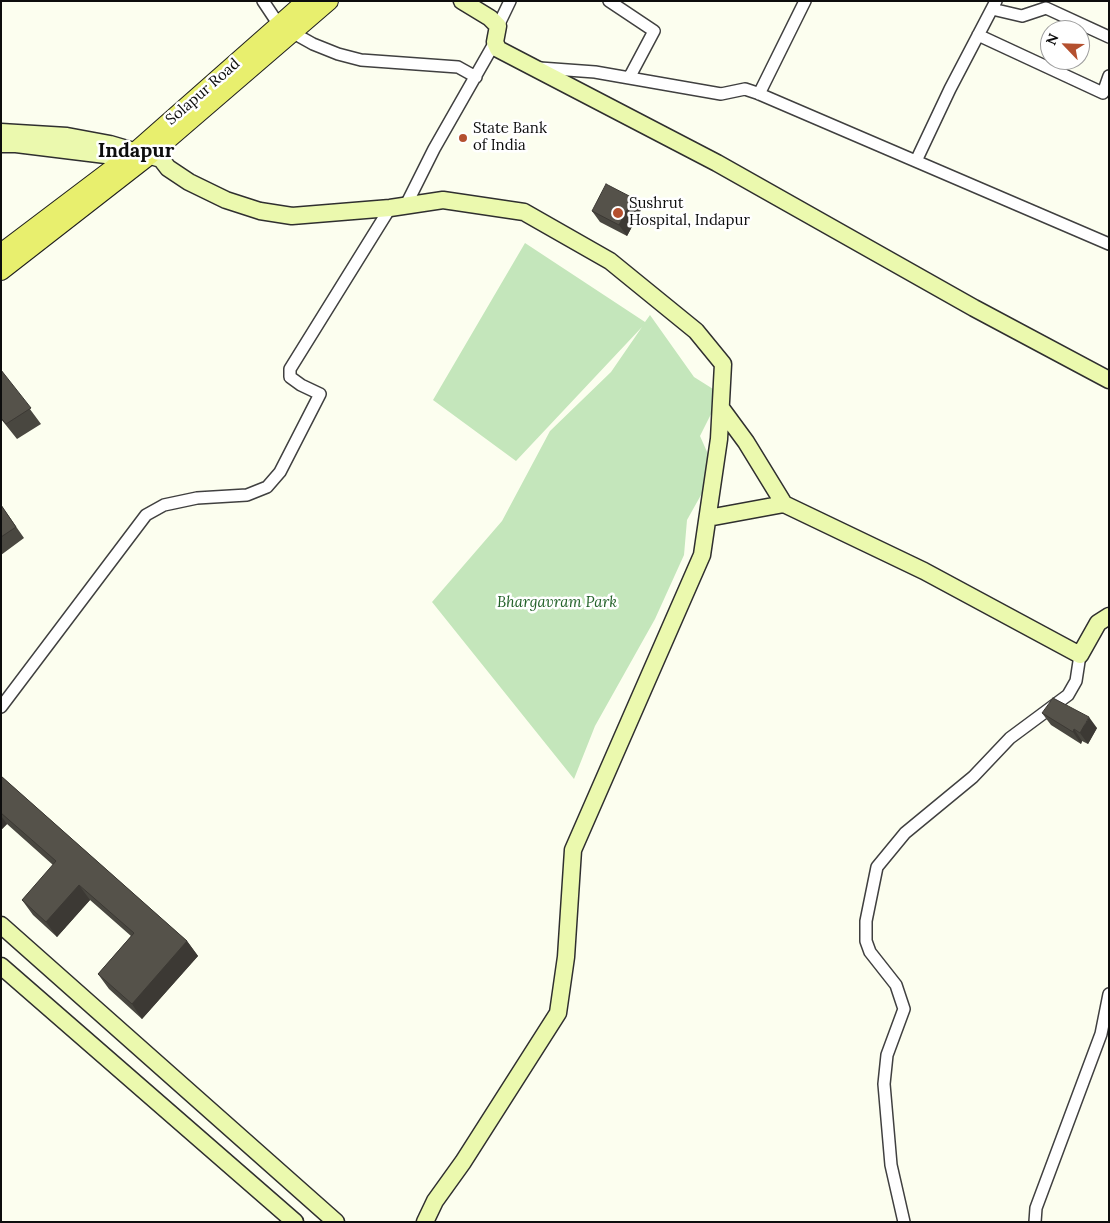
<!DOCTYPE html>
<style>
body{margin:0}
#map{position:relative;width:1110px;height:1223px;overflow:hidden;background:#fcfeef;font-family:Lora,serif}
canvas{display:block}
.frame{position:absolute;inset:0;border:2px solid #0d0d0d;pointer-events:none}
.north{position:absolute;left:1040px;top:20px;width:50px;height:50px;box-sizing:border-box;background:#fff;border:1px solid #9e9e9e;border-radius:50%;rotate:294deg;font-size:14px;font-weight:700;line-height:20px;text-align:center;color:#0d0d0d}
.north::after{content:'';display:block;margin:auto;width:18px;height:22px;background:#b4502f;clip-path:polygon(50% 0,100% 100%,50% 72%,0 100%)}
</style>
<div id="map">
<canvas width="1110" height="1223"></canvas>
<div class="frame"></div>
<div class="north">N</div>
</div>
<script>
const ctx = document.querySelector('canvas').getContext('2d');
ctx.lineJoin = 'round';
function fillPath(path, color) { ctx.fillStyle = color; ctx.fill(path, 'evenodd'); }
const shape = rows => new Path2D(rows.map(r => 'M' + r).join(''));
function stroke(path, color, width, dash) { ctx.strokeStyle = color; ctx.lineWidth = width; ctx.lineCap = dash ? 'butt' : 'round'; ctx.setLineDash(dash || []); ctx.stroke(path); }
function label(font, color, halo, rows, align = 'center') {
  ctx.font = font + ' Lora,serif'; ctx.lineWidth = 5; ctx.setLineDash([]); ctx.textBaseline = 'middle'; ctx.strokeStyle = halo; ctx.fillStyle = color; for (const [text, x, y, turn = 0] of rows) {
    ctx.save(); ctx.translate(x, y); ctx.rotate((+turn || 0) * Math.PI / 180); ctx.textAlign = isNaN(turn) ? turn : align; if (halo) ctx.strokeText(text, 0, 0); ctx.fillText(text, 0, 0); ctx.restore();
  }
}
const green = shape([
 [525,243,645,322,650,315,694,377,721,394,700,436,715,470,687,520,684,555,655,619,595,726,574,779,432,602,502,521,550,431,611,372,642,327,516,461,433,400]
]);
const street = shape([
 [263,1,279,25,313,44,338,54,361,60,458,67,476,77],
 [609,1,654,31,629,78],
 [992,9,1022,16,1046,8,1109,37],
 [498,26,510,1],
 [978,35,1103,93,1109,76],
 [540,68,595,72,721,94,745,89,757,93,1109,244],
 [759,94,805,1],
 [916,161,950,89,996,1],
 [406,205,434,149,495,42],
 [1,707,146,515,164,505,197,498,247,495,267,487,280,472,320,394,301,385,290,377,290,369,390,208],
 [904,1222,891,1165,884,1084,887,1055,904,1009,896,985,870,952,866,941,866,921,877,867,905,833,973,777,1010,738,1068,695,1076,681,1080,655],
 [1035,1222,1036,1208,1101,1034,1109,994]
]);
const secondary = shape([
 [462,1,490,18,498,26,495,42,498,49,717,163,974,308,1109,380],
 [1,132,67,136,110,144,161,159,168,168,189,182,226,200,260,211,292,216,390,208,443,200,524,212,610,261,696,331,723,364,719,439,702,555,573,850,566,957,558,1013,463,1162,435,1201,425,1222],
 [1,144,16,144,130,158],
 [721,408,746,442,784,504],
 [708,518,784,504,924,571,1080,655,1098,623,1109,616],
 [1,925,336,1222],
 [1,966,295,1222]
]);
const primary = shape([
 [1,253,136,151,306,1],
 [1,271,150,155,329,1]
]);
const wall = shape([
 [641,210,627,236,600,222,592,211],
 [1,370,41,424,17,439,1,419],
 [1,505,24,538,1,555],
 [1042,713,1097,728,1088,744,1082,741,1081,744,1051,725],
 [1,776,187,941,198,956,142,1019,109,989,98,974,131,936,90,900,57,937,33,915,22,900,53,865,7,824,1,830]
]);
const shadedWall = shape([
 [633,198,641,210,627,236,619,225],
 [1089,717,1097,728,1088,744,1080,733],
 [1074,729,1082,741,1081,744,1073,732],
 [1,816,7,824,1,830],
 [79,885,90,900,57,937,46,922],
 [187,941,198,956,142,1019,132,1004]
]);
const building = shape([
 [606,184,633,198,619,225,592,211,606,184],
 [1,370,31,408,6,424,1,418,1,370],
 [1,505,16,527,1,537,1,505],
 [1053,698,1089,717,1080,733,1074,729,1073,732,1042,713,1053,698],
 [1,776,187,941,132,1004,98,974,134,933,79,885,46,922,22,900,56,861,1,813,1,776]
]);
const markers = [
 [463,138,5,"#b4502f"],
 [618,213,6,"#b4502f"]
];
const streetNames = [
 ["Solapur Road",203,92,-41]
];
const poiNames = [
 ["State Bank",473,129],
 ["of India",473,146],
 ["Sushrut",629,204],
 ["Hospital, Indapur",629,221]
];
const parkNames = [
 ["Bhargavram Park",557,603]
];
const districtNames = [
 ["Indapur",136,151]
];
fillPath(green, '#c4e6bb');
stroke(street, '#404040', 14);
stroke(secondary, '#2f2f2f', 19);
stroke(primary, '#1e1e1e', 20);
stroke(street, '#fff', 11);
stroke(secondary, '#ebf9ae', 16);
stroke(primary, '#e8ef6e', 18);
fillPath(wall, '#494740');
fillPath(shadedWall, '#3c3934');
fillPath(building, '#55524a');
stroke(building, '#3c3934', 1);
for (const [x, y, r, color] of markers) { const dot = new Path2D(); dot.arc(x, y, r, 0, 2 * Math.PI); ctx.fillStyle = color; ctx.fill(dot); stroke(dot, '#fff', 2); }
label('15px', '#0d0d0d', '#fff', streetNames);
label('15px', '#0d0d0d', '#fff', poiNames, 'left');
label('italic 15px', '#226128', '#fff', parkNames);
label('bold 20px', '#0d0d0d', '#fff', districtNames);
</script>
